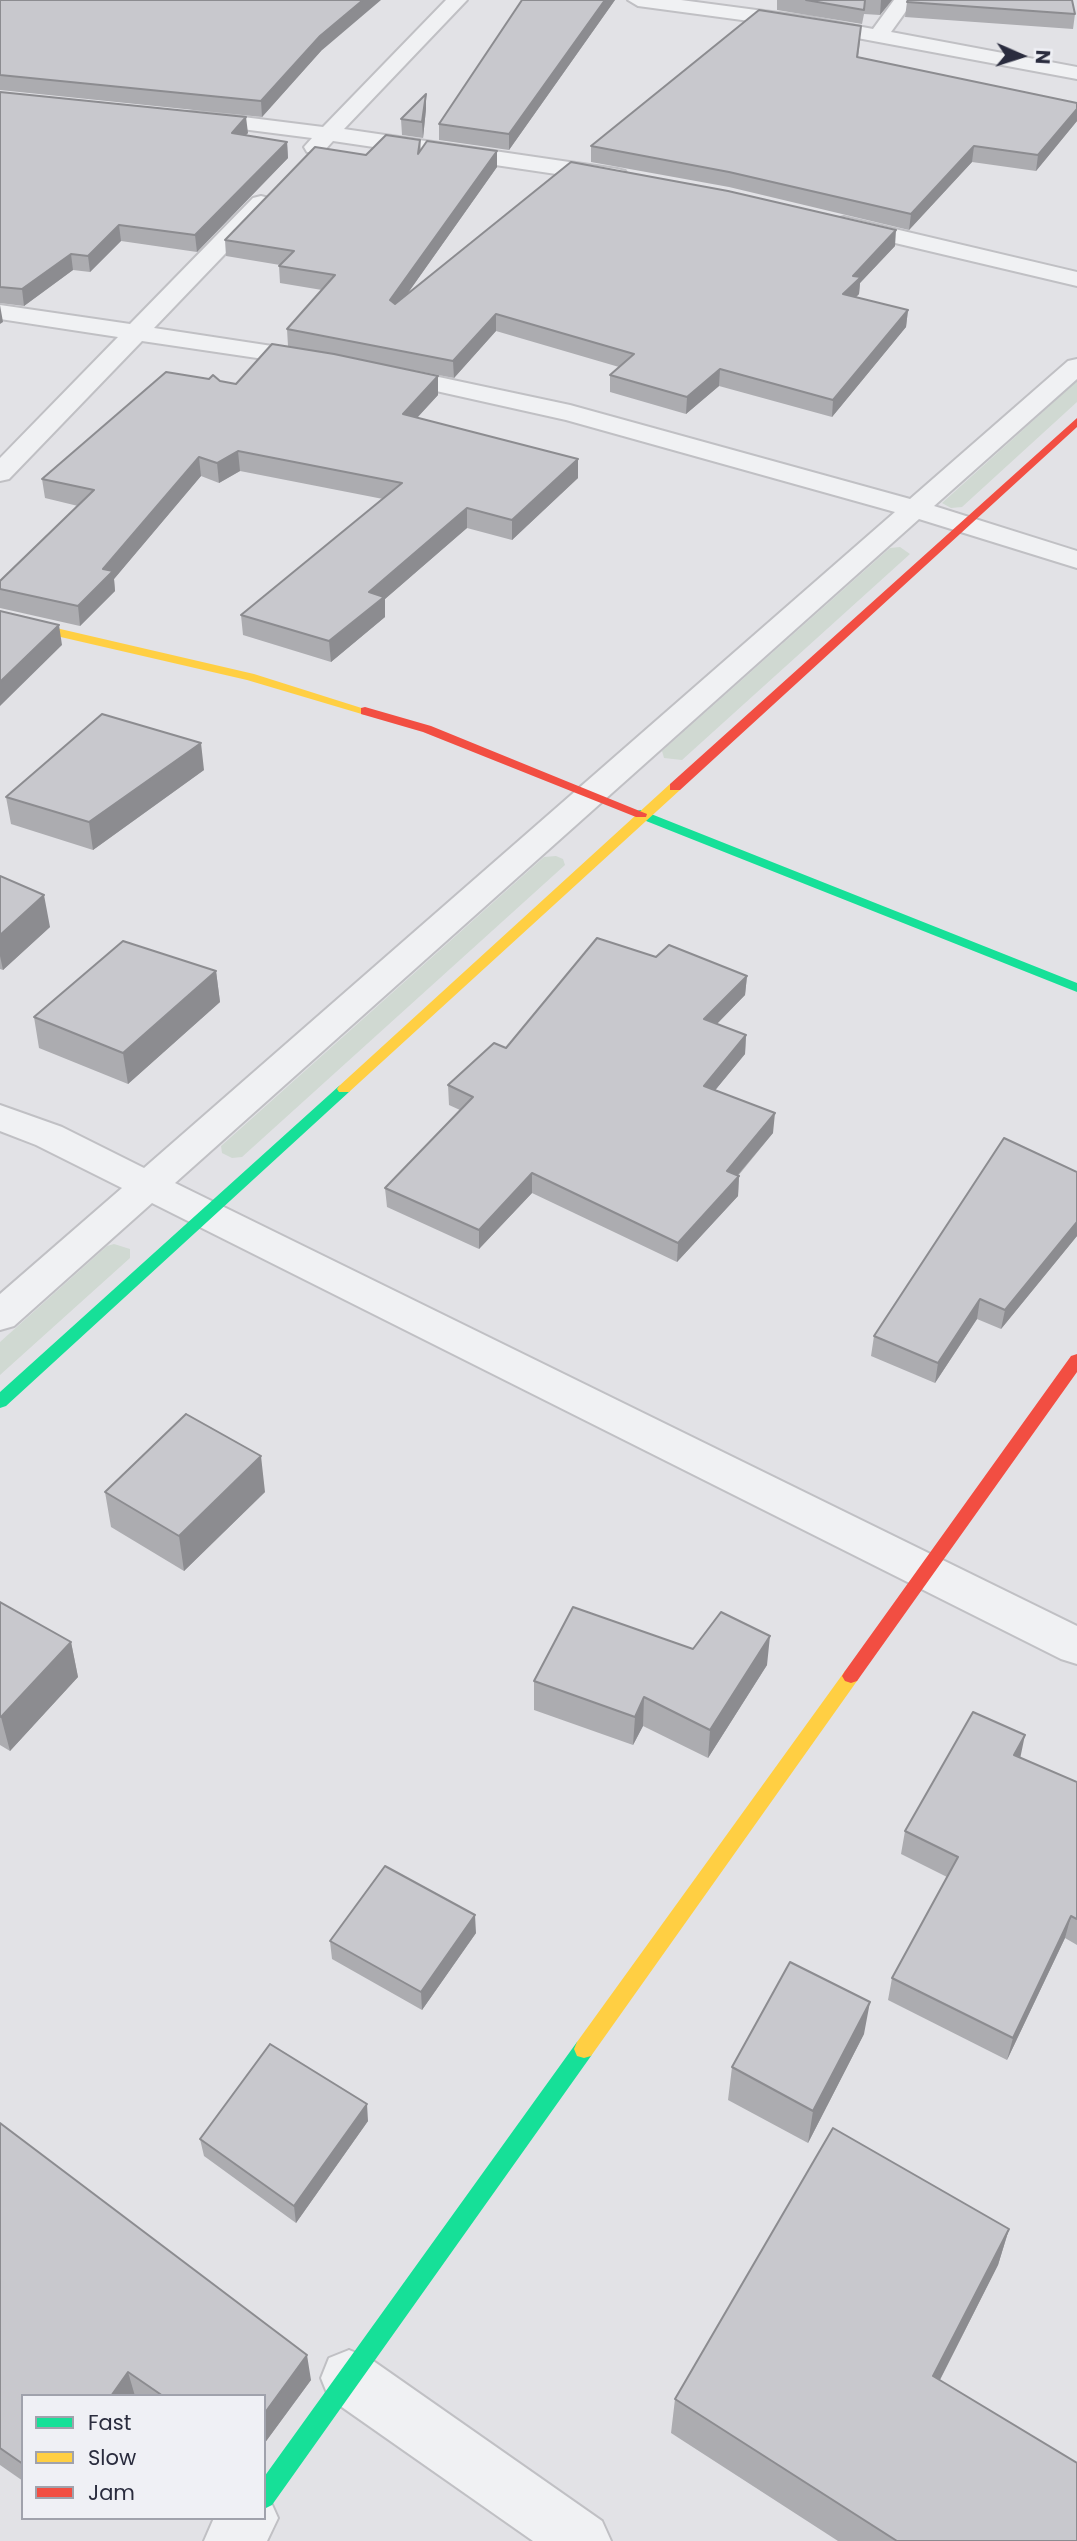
<!DOCTYPE html>
<style>
body{margin:0}
#map{position:relative;width:1077px;height:2541px;overflow:hidden;background:#e2e2e6;font-family:Poppins,sans-serif}
canvas{display:block}
.legend{position:absolute;left:21px;top:2394px;width:245px;height:126px;box-sizing:border-box;background:#eff0f5;border:2px solid #a0a2ac;margin:0;padding:9px 12px;list-style:none;font-size:21px;color:#2a2c3e}
.legend li{display:flex;align-items:center;gap:14px;height:35px}
.legend b{width:35px;border:2px solid #a0a2ac}
.north{position:absolute;left:986px;top:21px;width:70px;height:70px;-webkit-text-stroke:5px #eff0f5;paint-order:stroke;rotate:93deg;font-size:19px;font-weight:700;line-height:28px;text-align:center;color:#2a2c3e}
.north::after{content:'';display:block;margin:auto;width:24px;height:32px;background:#2a2c3e;clip-path:polygon(50% 0,100% 100%,50% 72%,0 100%)}
</style>
<div id="map">
<canvas width="1077" height="2541"></canvas>
<ul class="legend">
<li><b style="height:9px;background:#16e098"></b>Fast</li>
<li><b style="height:9px;background:#ffcf43"></b>Slow</li>
<li><b style="height:9px;background:#f24e42"></b>Jam</li>
</ul>
<div class="north">N</div>
</div>
<script>
const ctx = document.querySelector('canvas').getContext('2d');
ctx.lineJoin = 'round';
function fillPath(path, color) { ctx.fillStyle = color; ctx.fill(path, 'evenodd'); }
const shape = rows => new Path2D(rows.map(r => 'M' + r).join(''));
function stroke(path, color, width, dash) { ctx.strokeStyle = color; ctx.lineWidth = width; ctx.lineCap = dash ? 'butt' : 'round'; ctx.setLineDash(dash || []); ctx.stroke(path); }
const green = shape([
 [1077,381,1077,402,962,507,951,508,942,503],
 [900,547,910,554,682,760,664,758,662,751,890,548],
 [556,856,563,859,565,865,242,1157,232,1158,222,1153,221,1146,544,857],
 [114,1244,130,1249,130,1258,0,1375,0,1342,107,1246]
]);
const street = shape([
 [446,0,467,0,344,129,617,169,625,171,628,176,625,181,617,183,333,141,323,152,315,153,307,152,304,147,312,138,195,123,188,121,184,117,188,113,195,111,323,127,446,0],
 [628,0,681,0,809,17,873,29,894,0,914,0,891,32,1077,67,1077,79,809,29,638,6,628,0],
 [261,196,269,198,272,203,269,208,154,328,318,353,327,355,330,360,327,365,318,367,142,341,9,479,0,481,0,458,118,337,0,319,0,305,130,324,253,198,261,196],
 [844,217,1077,272,1077,286,836,229,833,224,836,219,844,217],
 [1077,359,1077,379,934,506,1077,551,1077,568,919,519,175,1183,1077,1626,1077,1664,1061,1659,152,1203,14,1326,0,1330,0,1294,122,1188,36,1145,0,1131,0,1105,62,1127,144,1168,895,512,566,420,378,378,375,373,378,368,387,366,570,405,910,499,1068,361,1077,359],
 [349,2350,369,2358,602,2521,611,2541,533,2541,329,2398,321,2378,329,2358,349,2350],
 [264,2496,269,2498,278,2518,267,2541,204,2541,214,2518,264,2518,264,2496]
]);
const fast = shape([
 [641,810,1077,983,1077,992,636,817,636,811,641,810],
 [344,1084,349,1086,351,1089,349,1092,6,1406,0,1408,0,1392,339,1086,344,1084],
 [584,2040,591,2042,594,2049,591,2056,272,2505,264,2509,264,2477,577,2042,584,2040]
]);
const slow = shape([
 [0,615,254,674,371,711,365,715,247,680,0,623,0,615],
 [675,783,680,784,680,790,349,1092,339,1092,337,1089,339,1086,670,784,675,783],
 [851,1669,857,1671,860,1676,857,1681,591,2056,584,2058,577,2056,574,2049,577,2042,845,1671,851,1669]
]);
const jam = shape([
 [1077,418,1077,427,680,790,670,790,670,784,1077,418],
 [365,707,431,726,647,814,646,817,636,817,423,732,361,714,361,708,365,707],
 [1077,1354,1077,1372,857,1681,851,1683,845,1681,842,1676,845,1671,1071,1356,1077,1354]
]);
const wall = shape([
 [0,0,321,51,262,117,0,90],
 [522,0,615,0,509,150,439,140,439,124],
 [777,0,892,0,880,15,864,14,862,24,777,10],
 [907,2,1075,14,1073,29,905,17],
 [860,41,858,57,1077,103,1077,121,1036,171,972,162,909,230,729,187,591,162,591,146],
 [0,92,248,133,245,135,287,142,288,158,197,252,121,241,90,272,73,270,24,306,0,303],
 [426,109,423,138,402,135,401,119],
 [420,140,421,151,497,167,407,294,895,246,860,283,859,294,856,297,908,310,906,327,832,417,719,386,686,414,610,392,610,375,619,367,496,331,454,378,392,366,438,376,438,395,417,418,578,459,578,478,512,540,467,528,385,599,385,617,331,662,243,635,241,615,383,499,240,471,219,483,201,476,114,579,115,591,80,626,0,608,0,589,78,506,45,498,42,479,220,381,236,384,307,350,288,346,287,329,322,290,280,283,279,266,280,265,226,256,225,240,366,155],
 [204,770,93,850,11,824,6,797],
 [0,876,50,927,3,970,0,969],
 [656,957,747,976,745,995,717,1024,746,1035,745,1054,715,1090,773,1133,738,1176,739,1176,738,1196,677,1262,532,1193,479,1249,387,1207,385,1188,460,1110,449,1105,448,1085,506,1048],
 [216,971,220,1002,128,1084,39,1048,34,1017],
 [1077,1172,1077,1236,1001,1329,977,1319,935,1383,871,1356,874,1336],
 [105,1492,265,1492,184,1571,111,1527],
 [0,1602,71,1642,78,1677,10,1751,0,1745],
 [693,1649,767,1665,708,1758,643,1726,633,1745,534,1710,534,1681],
 [1020,1758,1077,1782,1077,1945,1065,1938,1007,2060,888,2000,892,1978,947,1877,901,1854,905,1831],
 [476,1933,422,2010,332,1959,330,1941],
 [864,2034,808,2143,728,2100,732,2067],
 [368,2121,296,2223,204,2156,200,2139],
 [0,2123,311,2380,264,2444,264,2396,23,2396,23,2481,0,2465],
 [1009,2229,998,2265,940,2380,1077,2541,838,2541,671,2433,675,2399]
]);
const shadedWall = shape([
 [363,0,381,0,321,51,262,117,261,101,320,36],
 [605,0,615,0,509,150,509,134],
 [881,0,892,0,880,15],
 [426,94,426,109,423,138,422,122],
 [1077,109,1077,121,1036,171,1038,155],
 [246,117,248,133,233,149,232,133],
 [287,142,288,158,197,252,195,235],
 [974,146,972,162,909,230,911,214],
 [497,151,497,167,391,317,390,300],
 [119,225,121,241,90,272,88,256],
 [896,230,895,246,860,283,859,294,842,311,843,294,853,276],
 [71,254,73,270,24,306,22,289],
 [0,305,3,322,0,324],
 [908,310,906,327,832,417,833,400],
 [496,314,496,331,454,378,453,361],
 [720,369,719,386,686,414,687,397],
 [438,376,438,395,403,433,403,414],
 [238,451,240,471,219,483,217,463],
 [199,457,201,476,114,579,115,591,80,626,78,606,103,569],
 [578,459,578,478,512,540,512,520],
 [467,508,467,528,385,599,385,617,331,662,329,641,369,592],
 [59,625,62,645,0,706,0,682],
 [201,743,204,770,93,850,89,822],
 [44,895,50,927,3,970,0,956,0,935],
 [216,971,220,1002,128,1084,123,1053],
 [747,976,745,995,703,1038,704,1019],
 [746,1035,745,1054,703,1105,704,1086],
 [775,1113,773,1133,725,1190,727,1171],
 [532,1173,532,1193,479,1249,479,1230],
 [739,1176,738,1196,677,1262,678,1243],
 [1077,1222,1077,1236,1001,1329,1005,1310],
 [980,1299,977,1319,935,1383,938,1363],
 [261,1456,265,1492,184,1571,179,1536],
 [770,1636,767,1665,708,1758,710,1730],
 [71,1642,78,1677,10,1751,1,1717],
 [644,1697,643,1726,633,1745,635,1717],
 [1025,1735,1020,1759,1014,1755],
 [475,1915,476,1933,422,2010,421,1992],
 [1071,1916,1065,1938,1007,2060,1013,2038],
 [870,2002,864,2034,808,2143,813,2111],
 [367,2104,368,2121,296,2223,294,2206],
 [1009,2229,998,2265,924,2411,933,2376],
 [307,2355,311,2380,264,2444,264,2414],
 [128,2372,135,2396,111,2396]
]);
const building = shape([
 [0,0,363,0,320,36,261,101,0,75,0,0],
 [522,0,605,0,509,134,439,124,522,0],
 [806,0,865,0,864,10,806,0],
 [908,0,1072,0,1075,14,907,2,908,0],
 [759,10,861,26,857,57,1077,103,1077,109,1038,155,974,146,911,214,729,172,591,146,759,10],
 [0,92,246,117,232,133,287,142,195,235,119,225,88,256,71,254,22,289,0,287,0,92],
 [426,94,422,122,401,119,426,94],
 [386,135,420,140,418,154,427,141,497,151,390,300,395,304,571,162,728,191,896,230,853,276,861,277,843,294,908,310,833,400,720,369,687,397,610,375,634,354,496,314,453,361,287,329,335,275,279,266,294,251,225,240,315,147,366,155,386,135],
 [272,344,334,354,438,376,403,414,578,459,512,520,467,508,369,592,384,597,329,641,241,615,402,483,238,451,217,463,199,457,103,569,113,571,78,606,0,589,0,581,94,490,42,479,166,372,209,379,213,375,220,381,236,384,272,344],
 [0,611,59,625,0,682,0,611],
 [102,714,201,743,89,822,6,797,102,714],
 [0,876,44,895,0,935,0,876],
 [597,938,656,957,669,945,747,976,704,1019,746,1035,704,1086,775,1113,727,1171,739,1176,678,1243,532,1173,479,1230,385,1188,473,1097,448,1085,494,1043,506,1048,597,938],
 [123,941,216,971,123,1053,34,1017,123,941],
 [1004,1138,1077,1172,1077,1222,1005,1310,980,1299,938,1363,874,1336,1004,1138],
 [186,1414,261,1456,179,1536,105,1492,186,1414],
 [0,1602,71,1642,1,1717,0,1716,0,1602],
 [573,1607,693,1649,721,1612,770,1636,710,1730,644,1697,635,1717,534,1681,573,1607],
 [973,1712,1025,1735,1014,1755,1077,1782,1077,1919,1071,1916,1013,2038,892,1978,958,1857,905,1831,973,1712],
 [385,1866,475,1915,421,1992,330,1941,385,1866],
 [790,1962,870,2002,813,2111,732,2067,790,1962],
 [270,2044,367,2104,294,2206,200,2139,270,2044],
 [0,2123,307,2355,264,2414,264,2396,163,2396,128,2372,111,2396,23,2396,23,2464,0,2448,0,2123],
 [833,2128,1009,2229,933,2376,1077,2463,1077,2541,897,2541,675,2399,833,2128]
]);
fillPath(green, '#d0d9d2');
stroke(street, '#c0c0c4', 4);
fillPath(street, '#f0f1f3');
fillPath(fast, '#16e098');
fillPath(slow, '#ffcf43');
fillPath(jam, '#f24e42');
fillPath(wall, '#acacb0');
fillPath(shadedWall, '#8c8c90');
fillPath(building, '#c8c8cd');
stroke(building, '#8c8c90', 2);
</script>
